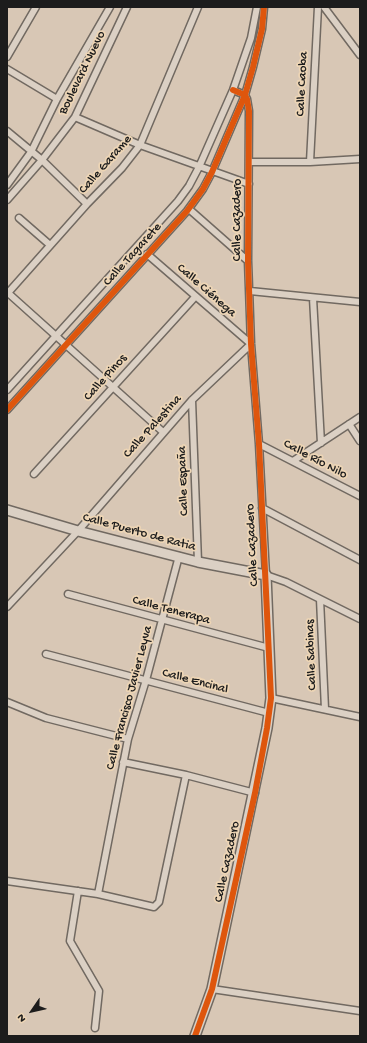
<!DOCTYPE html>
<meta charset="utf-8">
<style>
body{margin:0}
#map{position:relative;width:367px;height:1043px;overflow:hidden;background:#d8c7b5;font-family:"Gochi Hand",sans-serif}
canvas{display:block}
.frame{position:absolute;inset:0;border:8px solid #1c1c1c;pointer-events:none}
.north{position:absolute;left:12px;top:991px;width:40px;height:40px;-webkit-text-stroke:3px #edd5b5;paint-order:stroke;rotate:236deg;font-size:11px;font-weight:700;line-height:16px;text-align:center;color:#1c1c1c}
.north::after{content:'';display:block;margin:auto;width:14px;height:18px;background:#1c1c1c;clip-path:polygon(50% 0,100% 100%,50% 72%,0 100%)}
</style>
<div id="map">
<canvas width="367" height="1043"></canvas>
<div class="frame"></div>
<div class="north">N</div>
</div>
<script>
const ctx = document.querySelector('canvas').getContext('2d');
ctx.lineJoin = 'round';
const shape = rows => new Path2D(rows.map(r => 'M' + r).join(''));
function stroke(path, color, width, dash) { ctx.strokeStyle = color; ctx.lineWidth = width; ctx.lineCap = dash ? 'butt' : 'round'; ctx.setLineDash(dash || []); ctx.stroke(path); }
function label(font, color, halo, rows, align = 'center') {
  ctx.font = font + ' "Gochi Hand",sans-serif'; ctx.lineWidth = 3.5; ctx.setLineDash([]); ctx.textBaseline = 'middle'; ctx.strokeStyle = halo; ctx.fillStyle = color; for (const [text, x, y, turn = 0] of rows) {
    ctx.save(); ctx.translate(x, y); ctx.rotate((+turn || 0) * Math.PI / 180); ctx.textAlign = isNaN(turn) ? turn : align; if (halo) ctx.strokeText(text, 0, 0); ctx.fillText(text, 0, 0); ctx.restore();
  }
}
const street = shape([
 [324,7,360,55],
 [7,57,36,7],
 [7,69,57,99],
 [233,90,245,95,247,99,249,111,248,261,251,344,259,444,266,575,286,582,360,619],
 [75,117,140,145,249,184],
 [7,131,42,160,87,204],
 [249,162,310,162,360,159],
 [310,162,318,7],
 [7,185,31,152,57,99,110,7],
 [7,200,42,160,75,117,127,7],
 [189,209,248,261],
 [19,218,50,245],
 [147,254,251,344],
 [250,291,360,302],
 [7,292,163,432],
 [7,294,87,204,122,168,140,145,198,7],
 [313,298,321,443],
 [7,390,178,201,189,186,199,167,233,90,251,38,257,7],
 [192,400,198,562],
 [7,410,187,211,203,189,212,172,245,95,253,67,262,29,264,7],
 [349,424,360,441],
 [259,444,360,496],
 [293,461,360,417],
 [34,474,195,297],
 [262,508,360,560],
 [68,594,269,648],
 [320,599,325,709],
 [7,607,78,531,192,400,251,344],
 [46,654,269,713],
 [271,698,360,717],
 [7,702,46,718,128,739],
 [123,762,186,775,255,793],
 [7,881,98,894,154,907,159,902,186,775],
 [78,891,70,941,99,991,95,1028],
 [98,894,128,739,146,680,179,556],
 [212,989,360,1011]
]);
const secondary = shape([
 [7,510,78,531,198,562,266,575,271,698,267,728,212,989,195,1036]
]);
const cycleway = shape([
 [7,410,187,211,203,189,212,172,245,95,253,67,262,29,264,7],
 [195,1036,212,989,255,793,267,728,271,698,259,444,251,344,248,261,249,111,247,99,245,95,233,90]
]);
const streetNames = [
 ["Boulevard Nuevo",83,73,-64],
 ["Calle Caoba",303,84,-87],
 ["Calle Garame",106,165,-49],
 ["Calle Cazadero",238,220,-90],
 ["Calle Tagarete",133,255,-48],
 ["Calle Ciénega",206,291,41],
 ["Calle Pinos",106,378,-48],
 ["Calle Palestina",153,427,-48],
 ["Calle Río Nilo",315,460,28],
 ["Calle España",184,481,-92],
 ["Calle Puerto de Ratia",139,533,15],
 ["Calle Cazadero",253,545,-93],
 ["Calle Tenerapa",171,611,15],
 ["Calle Sabinas",312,655,-92],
 ["Calle Encinal",195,682,15],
 ["Calle Francisco Javier Leyva",130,698,-75],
 ["Calle Cazadero",228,862,-78]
];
stroke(street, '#716961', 9);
stroke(secondary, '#716961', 12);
stroke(street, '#dbd0c4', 6);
stroke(secondary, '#dbd0c4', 9);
stroke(cycleway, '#de560d', 6);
label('13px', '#1c1c1c', '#edd5b5', streetNames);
</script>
